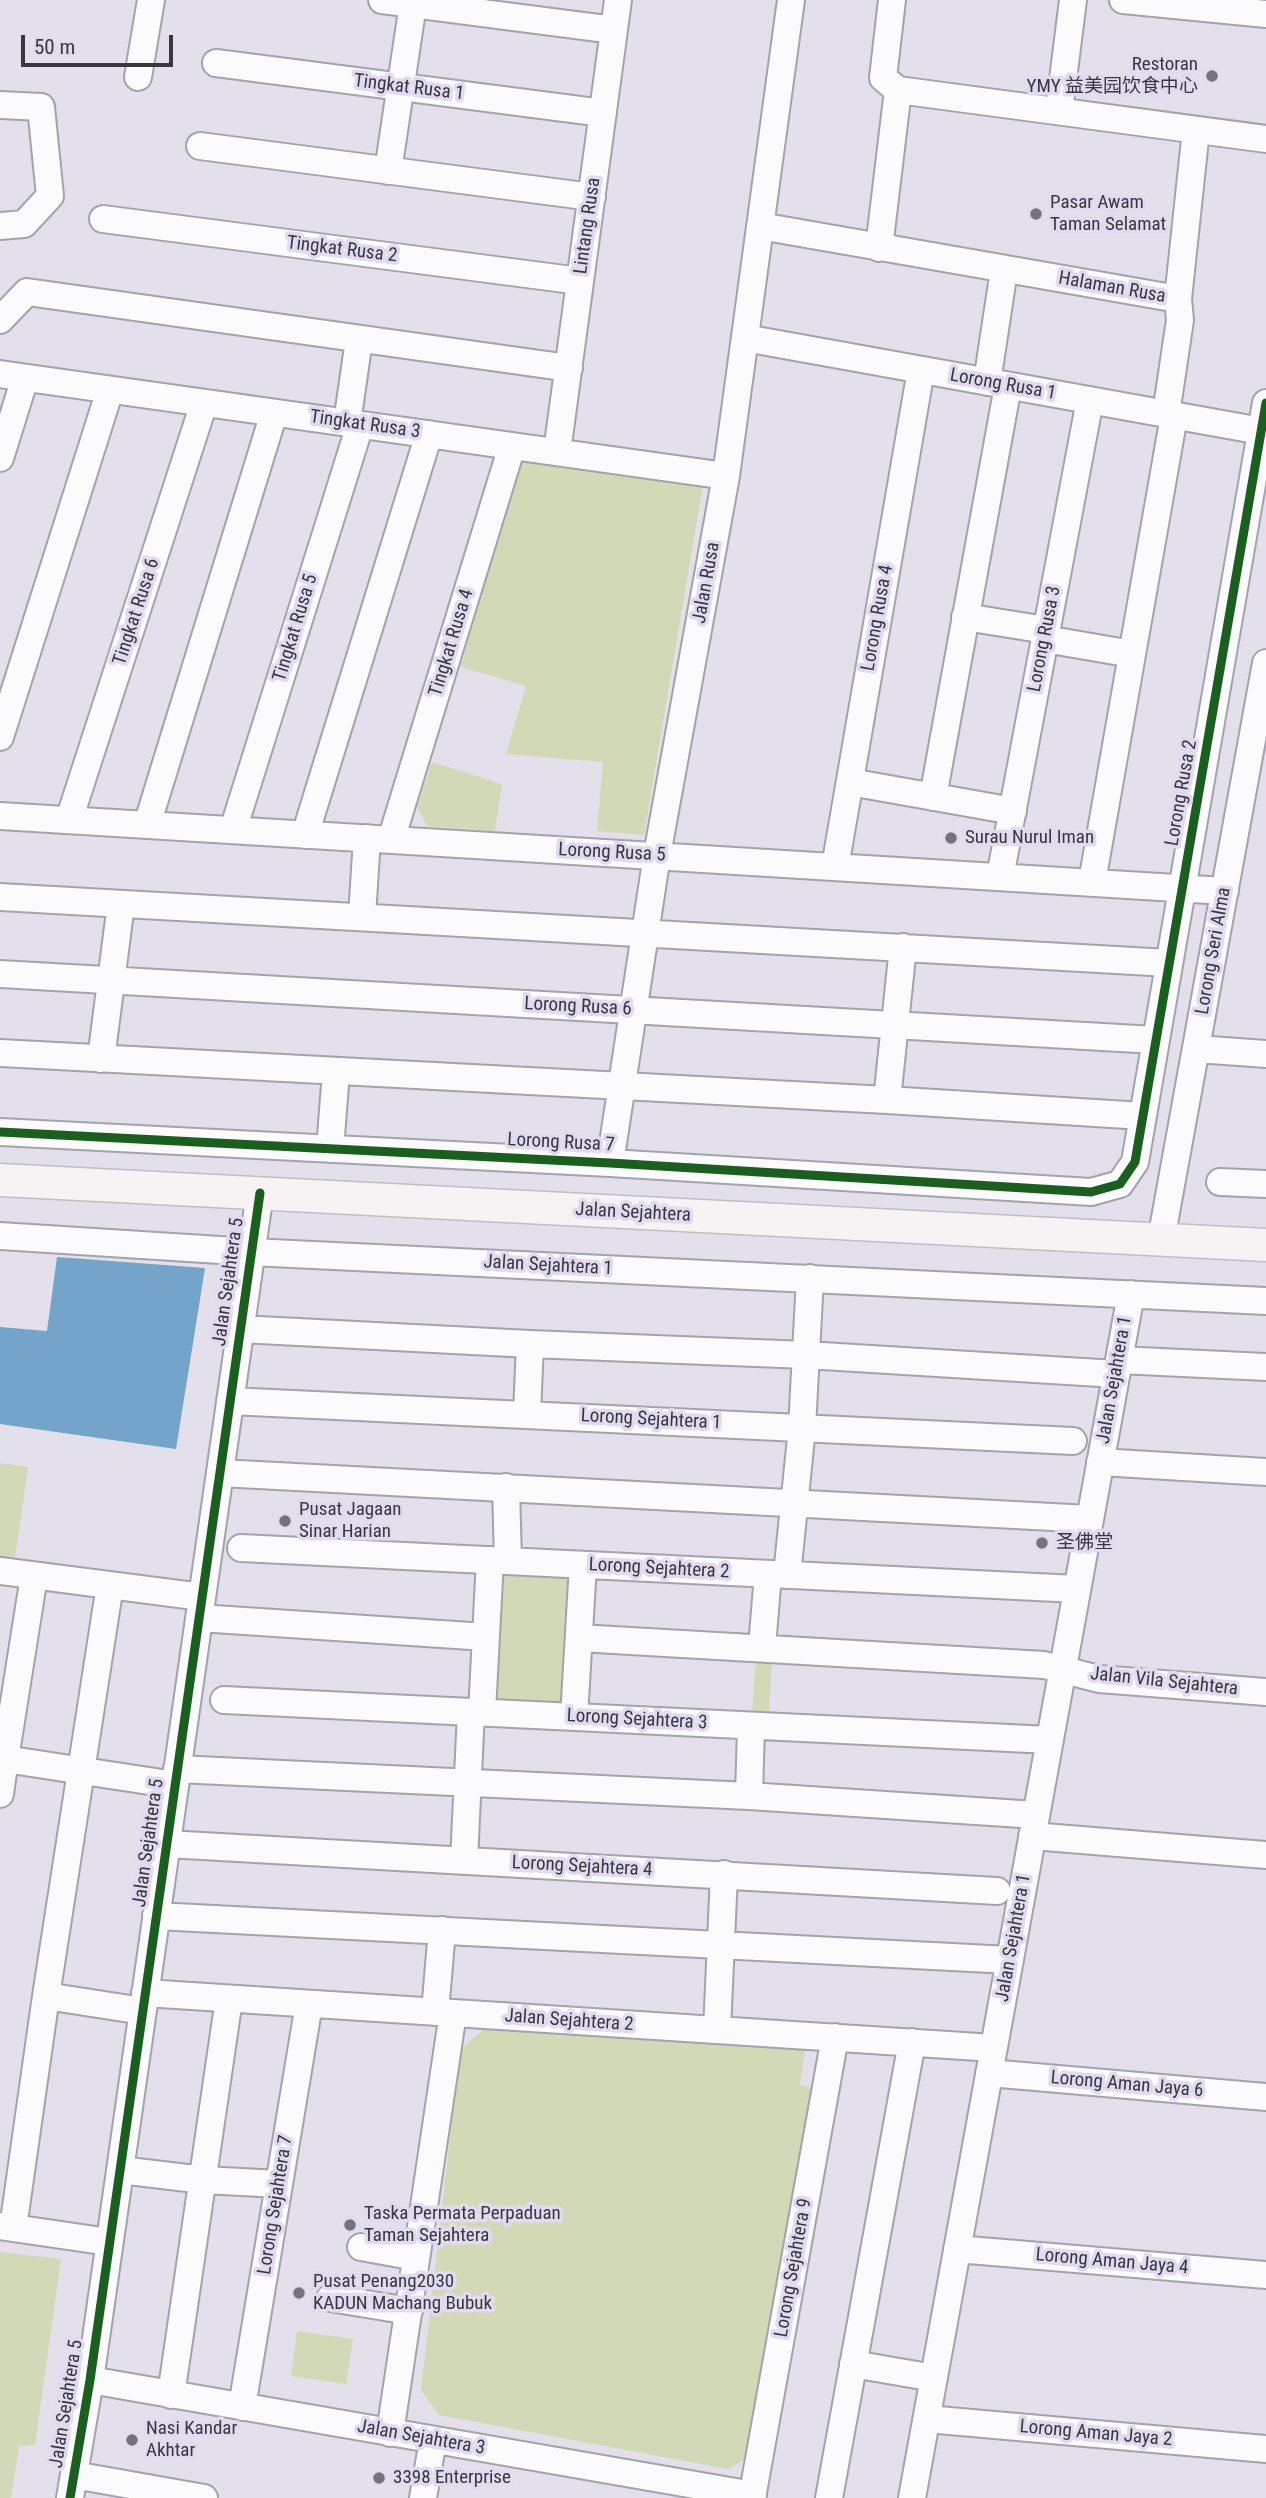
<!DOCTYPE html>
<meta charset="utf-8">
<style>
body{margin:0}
#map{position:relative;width:1266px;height:2498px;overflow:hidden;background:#e3e0eb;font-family:"Roboto Condensed",sans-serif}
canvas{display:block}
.scale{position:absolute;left:21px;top:35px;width:152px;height:32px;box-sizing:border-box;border:4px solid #38363e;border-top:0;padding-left:9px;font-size:21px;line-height:24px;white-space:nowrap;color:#38363e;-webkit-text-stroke:5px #e2dbf0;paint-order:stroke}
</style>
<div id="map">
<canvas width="1266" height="2498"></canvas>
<div class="scale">50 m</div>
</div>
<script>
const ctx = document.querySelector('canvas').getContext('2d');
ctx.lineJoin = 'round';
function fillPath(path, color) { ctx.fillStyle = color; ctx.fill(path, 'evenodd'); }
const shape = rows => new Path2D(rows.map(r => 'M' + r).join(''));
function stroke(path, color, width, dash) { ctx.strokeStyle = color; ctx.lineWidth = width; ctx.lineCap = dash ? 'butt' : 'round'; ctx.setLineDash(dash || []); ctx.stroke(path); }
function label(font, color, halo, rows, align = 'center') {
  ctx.font = font + ' "Roboto Condensed","Noto Sans SC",sans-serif'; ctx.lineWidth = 7; ctx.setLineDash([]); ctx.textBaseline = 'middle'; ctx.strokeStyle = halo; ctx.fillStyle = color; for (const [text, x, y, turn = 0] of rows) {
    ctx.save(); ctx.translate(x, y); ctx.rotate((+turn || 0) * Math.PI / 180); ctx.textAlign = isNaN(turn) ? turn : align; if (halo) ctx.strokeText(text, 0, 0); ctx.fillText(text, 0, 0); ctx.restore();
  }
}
const green = shape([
 [520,455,703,485,644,835,597,831,603,762,506,754,526,686,461,667],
 [432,762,502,784,495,831,427,826,417,807],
 [0,1463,28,1467,14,1566,0,1564],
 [497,1573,578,1577,570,1703,490,1699],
 [756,1659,772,1660,769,1713,752,1712],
 [486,2027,805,2050,800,2085,817,2089,747,2458,728,2469,439,2415,421,2390,460,2050],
 [0,2252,61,2259,35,2445,19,2446,11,2498,0,2498],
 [297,2331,353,2339,346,2384,291,2376]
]);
const water = shape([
 [57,1257,205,1268,176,1449,0,1424,0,1327,47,1331]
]);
const minor = shape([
 [382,0,614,30],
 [892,0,883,78,898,90],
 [1123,0,1266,14],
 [216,63,603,113],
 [138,77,151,0],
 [898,90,1266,139],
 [0,105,41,107,50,196,24,224,0,226],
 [1059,111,1073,0],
 [200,146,592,197],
 [388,171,413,4],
 [103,219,580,281],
 [760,226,1178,299],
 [879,248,898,90],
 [0,320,27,292,569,368],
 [745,338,1261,431],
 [0,374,726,476],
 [987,382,1004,270],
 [1166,414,1180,320,1178,299,1196,130],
 [347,423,359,340],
 [557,452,618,0],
 [0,458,25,378],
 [965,617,1046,630],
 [1045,639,1132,654],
 [0,737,110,390],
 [850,782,1013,811],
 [933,797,1008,386],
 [0,816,1225,891],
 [69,820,204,403],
 [147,825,274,413],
 [233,830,360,425],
 [305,835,429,434],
 [391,840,512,446],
 [835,867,921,370],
 [1000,877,1090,400],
 [1092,882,1174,416],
 [0,897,1169,963],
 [362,917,367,838],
 [0,974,1155,1040],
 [1197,1049,1266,1054],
 [0,1053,887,1100,1143,1116],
 [101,1059,121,904],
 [887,1100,903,947],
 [0,1132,610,1163,1091,1192,1120,1184,1135,1162,1266,403],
 [330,1149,336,1072],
 [610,1163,657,855,726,476,791,0],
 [1220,1182,1266,1184],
 [0,1236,251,1252,1266,1301],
 [1161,1240,1266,663],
 [240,1329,530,1344,806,1355,1116,1374],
 [1119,1360,1266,1367],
 [230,1401,1073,1441],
 [527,1414,530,1344],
 [1100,1462,1266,1472],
 [220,1473,1090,1519],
 [506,1487,508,1561],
 [241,1548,1077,1589],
 [0,1571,202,1597],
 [787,1575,802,1428,810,1278],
 [199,1618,486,1637],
 [579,1638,1044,1665,1099,1679,1266,1692],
 [762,1647,768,1574],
 [224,1700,1050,1740],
 [482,1712,490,1560],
 [574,1717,583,1565],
 [0,1758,5,1759,34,1576],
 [177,1769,749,1796,1036,1815],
 [0,1794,5,1759,175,1785],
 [749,1796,751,1726],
 [1032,1836,1266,1855],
 [167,1844,997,1891],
 [464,1861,471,1712],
 [156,1916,1010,1960],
 [145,1993,994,2048],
 [46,1996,143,2011],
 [435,2012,442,1930],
 [717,2030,724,1874],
 [989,2073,1266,2097],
 [120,2170,204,2180,279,2184],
 [0,2226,109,2242],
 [13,2228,46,1996,110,1585],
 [361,2247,416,2257],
 [957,2249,1266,2275],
 [330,2298,409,2311],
 [853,2364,934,2378],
 [90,2380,753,2495],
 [171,2395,229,1999],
 [242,2407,309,2004],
 [927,2419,1266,2449],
 [390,2433,453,2013],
 [74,2475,204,2498],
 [70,2498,90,2380,260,1193],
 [423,2498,433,2440],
 [752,2498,835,2037],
 [829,2498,912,2042],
 [912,2498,1131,1294]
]);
const major = shape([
 [0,1180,1266,1245]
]);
const cycleway = shape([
 [0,1132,610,1163,1091,1192,1120,1184,1135,1162,1266,403],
 [70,2498,90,2380,260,1193]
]);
const markers = [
 [1212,76,7,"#74727b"],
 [1036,214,7,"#74727b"],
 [951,838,7,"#74727b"],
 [285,1521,7,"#74727b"],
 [1042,1543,7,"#74727b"],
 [350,2225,7,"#74727b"],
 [299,2293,7,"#74727b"],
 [132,2440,7,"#74727b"],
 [379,2478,7,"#74727b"]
];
const poiNames = [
 ["Restoran",1198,65,"right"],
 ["YMY 益美园饮食中心",1198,87,"right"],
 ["Pasar Awam",1050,203],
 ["Taman Selamat",1050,225],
 ["Surau Nurul Iman",965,838],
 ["Pusat Jagaan",299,1510],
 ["Sinar Harian",299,1532],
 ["圣佛堂",1056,1543],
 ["Taska Permata Perpaduan",364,2214],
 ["Taman Sejahtera",364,2236],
 ["Pusat Penang2030",313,2282],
 ["KADUN Machang Bubuk",313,2304],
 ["Nasi Kandar",146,2429],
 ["Akhtar",146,2451],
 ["3398 Enterprise",393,2478]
];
const streetNames = [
 ["Tingkat Rusa 1",409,88,7],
 ["Lintang Rusa",588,226,-82],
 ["Tingkat Rusa 2",342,250,7],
 ["Halaman Rusa",1112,288,10],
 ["Lorong Rusa 1",1003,385,10],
 ["Tingkat Rusa 3",365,425,8],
 ["Jalan Rusa",707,583,-80],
 ["Tingkat Rusa 6",137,612,-72],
 ["Lorong Rusa 4",878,618,-80],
 ["Tingkat Rusa 5",296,628,-73],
 ["Lorong Rusa 3",1045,639,-79],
 ["Tingkat Rusa 4",452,643,-73],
 ["Lorong Rusa 2",1182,793,-80],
 ["Lorong Rusa 5",612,853,3],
 ["Lorong Seri Alma",1214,951,-80],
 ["Lorong Rusa 6",578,1007,3],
 ["Lorong Rusa 7",561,1143,3],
 ["Jalan Sejahtera",633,1213,3],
 ["Jalan Sejahtera 1",548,1266,3],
 ["Jalan Sejahtera 5",229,1282,-82],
 ["Jalan Sejahtera 1",1115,1380,-80],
 ["Lorong Sejahtera 1",651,1420,3],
 ["Lorong Sejahtera 2",659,1569,3],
 ["Jalan Vila Sejahtera",1164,1682,6],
 ["Lorong Sejahtera 3",637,1720,3],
 ["Jalan Sejahtera 5",149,1843,-82],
 ["Lorong Sejahtera 4",582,1867,3],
 ["Jalan Sejahtera 1",1014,1938,-80],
 ["Jalan Sejahtera 2",569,2021,4],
 ["Lorong Aman Jaya 6",1127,2085,5],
 ["Lorong Sejahtera 7",276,2205,-81],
 ["Lorong Aman Jaya 4",1112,2262,5],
 ["Lorong Sejahtera 9",794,2268,-80],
 ["Jalan Sejahtera 5",67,2404,-81],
 ["Lorong Aman Jaya 2",1096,2434,5],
 ["Jalan Sejahtera 3",421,2438,10]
];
fillPath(green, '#d2d9b7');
fillPath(water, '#74a4c9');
stroke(minor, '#a4a2aa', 30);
stroke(major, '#c4bcc3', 35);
stroke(minor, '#fbfafc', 26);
stroke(major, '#f7f2f4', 32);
stroke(cycleway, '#1b5e20', 9);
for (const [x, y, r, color] of markers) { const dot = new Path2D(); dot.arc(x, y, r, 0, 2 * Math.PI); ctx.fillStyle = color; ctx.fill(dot); stroke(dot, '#e2dbf0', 2.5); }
label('19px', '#38363e', '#e2dbf0', poiNames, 'left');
label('19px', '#38363e', '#e2dbf0', streetNames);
</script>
